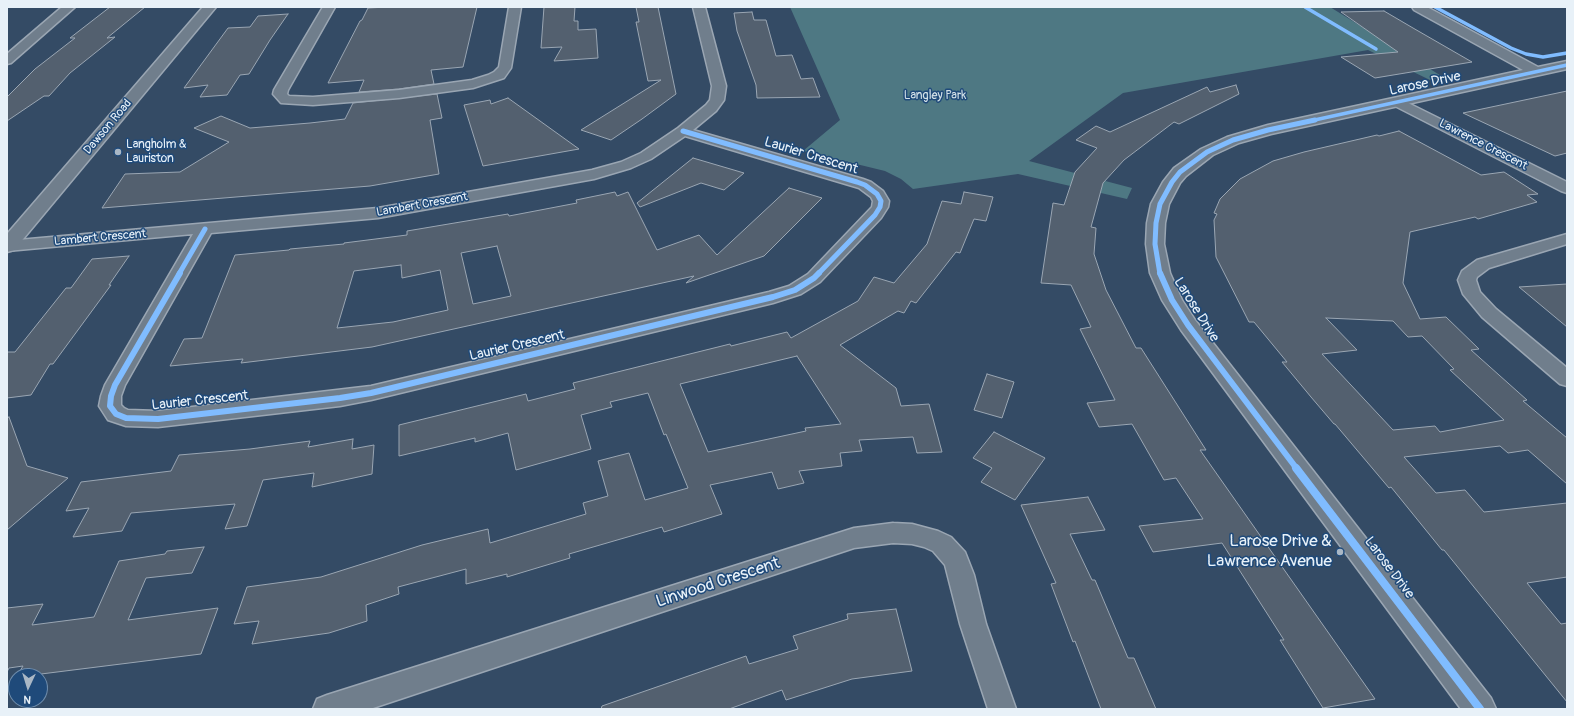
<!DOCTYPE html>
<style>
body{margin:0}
#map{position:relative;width:1574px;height:716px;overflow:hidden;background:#344b65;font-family:Pangolin,sans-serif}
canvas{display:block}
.frame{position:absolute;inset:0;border:8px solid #e8f1f8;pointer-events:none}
.north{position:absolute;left:8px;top:668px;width:40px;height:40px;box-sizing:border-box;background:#1f4a7a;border:1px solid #6f8dac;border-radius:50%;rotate:184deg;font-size:11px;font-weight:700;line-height:16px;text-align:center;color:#e8f1f8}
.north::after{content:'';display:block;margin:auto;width:14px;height:18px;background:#a9b7c5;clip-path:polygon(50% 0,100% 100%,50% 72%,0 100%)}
</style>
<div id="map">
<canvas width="1574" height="716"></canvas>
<div class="frame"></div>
<div class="north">N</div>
</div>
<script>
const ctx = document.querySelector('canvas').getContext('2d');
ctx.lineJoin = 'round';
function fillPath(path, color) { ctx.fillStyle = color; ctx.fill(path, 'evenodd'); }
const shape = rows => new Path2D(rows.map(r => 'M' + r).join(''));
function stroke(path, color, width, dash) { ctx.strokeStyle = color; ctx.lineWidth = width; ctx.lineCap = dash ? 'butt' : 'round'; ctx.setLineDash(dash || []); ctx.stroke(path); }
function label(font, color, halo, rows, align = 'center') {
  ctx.font = font + ' Pangolin,sans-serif'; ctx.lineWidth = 3; ctx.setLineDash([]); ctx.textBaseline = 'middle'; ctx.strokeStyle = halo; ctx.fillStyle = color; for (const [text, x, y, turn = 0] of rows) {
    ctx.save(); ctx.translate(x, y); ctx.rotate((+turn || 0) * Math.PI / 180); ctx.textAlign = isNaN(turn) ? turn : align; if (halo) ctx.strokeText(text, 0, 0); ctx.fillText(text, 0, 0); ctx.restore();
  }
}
const green = shape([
 [790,7,1330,7,1443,77,1430,80,1368,50,1123,93,1029,161,1132,188,1127,199,1018,174,913,189,901,179,885,171,803,151,840,120]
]);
const building = shape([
 [110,7,145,7,107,38,115,37,70,73,49,96,44,96,7,121,7,97,35,69,75,38,70,38,110,7],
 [388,7,477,7,463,67,431,70,434,84,399,89,359,92,364,80,328,83,360,21,362,20,368,8,388,7],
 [544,7,575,7,574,21,578,21,578,30,596,29,598,58,554,61,562,47,541,48,544,7],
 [636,7,658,7,676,94,642,119,611,140,581,130,661,80,648,81,636,22,639,22,636,7],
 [1384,11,1413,28,1472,62,1375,78,1341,57,1398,52,1341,12,1384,11],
 [752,12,754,20,766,20,776,56,792,55,801,79,813,78,820,97,757,98,756,85,737,31,734,13,752,12],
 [288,14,270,40,249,74,240,75,227,95,200,97,208,85,184,88,228,28,250,27,258,16,288,14],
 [1236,85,1239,94,1179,124,1174,122,1124,160,1103,183,1091,227,1096,228,1094,254,1106,290,1136,348,1141,348,1206,450,1200,450,1375,699,1323,708,1280,640,1284,640,1222,543,1153,552,1139,526,1203,519,1176,478,1164,480,1132,424,1099,427,1087,403,1115,400,1080,329,1091,327,1071,285,1041,283,1053,203,1064,205,1075,172,1097,148,1076,140,1096,126,1110,132,1207,87,1210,92,1236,85],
 [1567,91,1567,153,1555,156,1463,113,1567,91],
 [437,94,442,118,430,120,439,174,370,186,102,208,125,174,180,172,229,142,194,128,221,116,250,128,310,123,345,119,353,103,437,94],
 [508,98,579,149,483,166,464,105,490,100,491,104,508,98],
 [1399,131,1481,175,1504,172,1538,194,1527,195,1537,202,1478,219,1475,217,1410,232,1403,283,1420,319,1446,317,1479,349,1471,350,1527,400,1523,401,1567,438,1567,484,1528,450,1508,453,1500,446,1404,457,1436,493,1465,490,1484,512,1567,503,1567,577,1527,583,1561,624,1567,623,1567,702,1444,550,1442,550,1391,487,1389,488,1335,424,1334,424,1311,397,1282,362,1287,362,1254,322,1249,322,1216,257,1214,220,1217,214,1214,213,1220,199,1240,179,1273,161,1304,152,1377,135,1379,136,1399,131],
 [1326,318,1393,321,1408,337,1422,336,1454,369,1450,370,1504,420,1440,432,1435,426,1393,430,1322,354,1357,350,1326,318],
 [693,158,744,173,724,190,701,183,640,207,637,203,693,158],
 [789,188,822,198,764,256,686,283,694,276,372,347,241,363,243,359,170,366,184,339,202,338,235,255,289,250,290,249,344,244,344,243,407,235,407,231,508,214,509,216,577,203,576,200,615,192,617,196,628,192,657,250,699,235,717,255,789,188],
 [497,246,511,296,473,304,461,253,497,246],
 [401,265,402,278,440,270,448,310,393,322,337,328,354,271,401,265],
 [964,192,993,197,986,221,974,219,960,253,956,252,916,303,911,301,904,313,898,311,840,345,896,388,901,406,929,404,942,452,917,453,913,437,859,440,862,451,840,453,842,466,799,471,804,483,778,489,772,472,710,485,722,514,664,532,662,527,569,554,570,558,507,577,507,574,466,584,466,569,398,587,399,594,366,605,367,621,329,633,252,644,259,621,234,624,247,587,321,577,422,545,488,529,490,543,586,514,583,503,608,496,598,461,629,453,645,500,688,488,666,434,664,435,648,393,610,402,612,407,581,415,591,449,516,470,508,433,475,442,475,438,399,456,399,425,526,394,528,401,575,389,573,383,730,344,731,346,787,332,791,338,858,301,874,277,894,283,927,244,942,201,961,204,964,192],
 [797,356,841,424,805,428,806,431,708,452,680,384,797,356],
 [129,256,109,285,111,285,53,364,50,364,31,395,7,398,7,352,15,352,66,288,71,288,92,259,129,256],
 [1567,284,1567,327,1519,287,1567,284],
 [987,374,1014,382,1002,418,974,410,987,374],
 [9,417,27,466,68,478,7,530,7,418,9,417],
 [994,432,1045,458,1015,500,981,482,992,468,973,458,994,432],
 [353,439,352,449,374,445,372,474,312,487,314,473,263,480,247,526,225,529,235,504,131,513,122,531,73,537,89,508,66,511,81,482,171,471,179,455,250,449,310,441,308,447,353,439],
 [1088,497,1105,530,1070,534,1092,580,1095,580,1128,658,1134,658,1156,709,1101,709,1075,641,1073,642,1051,584,1056,583,1021,505,1088,497],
 [204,547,192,573,146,578,128,620,218,608,201,654,25,676,17,676,23,666,9,668,7,672,7,608,43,604,32,625,94,617,119,561,165,554,167,551,204,547],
 [896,609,912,671,852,679,786,700,782,690,729,709,601,709,602,706,746,656,749,664,798,649,793,636,848,619,847,614,896,609]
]);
const minor = shape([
 [62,7,75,7,11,63,7,64,7,54,62,7],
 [323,7,335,7,288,90,287,94,289,96,313,97,399,90,472,80,488,75,494,72,499,67,509,7,521,7,511,68,504,78,473,88,399,98,313,105,281,103,273,94,274,90,323,7],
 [693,7,705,7,726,86,724,100,716,111,693,130,863,179,871,182,883,191,889,201,888,207,881,218,820,282,801,294,773,303,371,400,340,406,158,427,126,426,108,420,99,406,101,396,105,385,193,234,7,251,7,241,378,208,592,170,621,162,641,153,678,128,706,105,710,100,712,86,693,7],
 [685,136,859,188,871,197,873,201,872,207,808,274,789,286,769,292,371,386,158,411,128,410,124,408,121,405,121,396,125,385,211,233,378,218,594,179,631,168,651,159,685,136],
 [1398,98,1567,182,1567,193,1561,191,1393,105,1391,102,1393,99,1398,98],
 [1567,234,1567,244,1489,268,1477,277,1476,280,1480,292,1496,309,1567,368,1567,386,1560,384,1482,317,1463,294,1458,280,1462,271,1477,260,1567,234],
 [893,523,912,524,938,531,951,537,965,552,974,575,986,624,1016,709,988,709,960,624,945,565,933,551,924,547,912,544,893,543,854,548,370,709,313,709,317,699,327,695,854,528,893,523]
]);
const tertiary = shape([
 [1412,7,1427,7,1538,67,1567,61,1567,69,1271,134,1239,143,1213,155,1186,176,1180,183,1169,204,1165,223,1164,244,1170,273,1182,300,1195,320,1491,698,1496,709,1461,709,1181,330,1162,300,1150,273,1146,244,1147,223,1151,204,1163,182,1174,168,1201,149,1227,137,1268,125,1523,70,1414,10,1412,7]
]);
const secondary = shape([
 [203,7,216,7,14,250,7,252,7,234,203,7]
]);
const cyclewayFar3 = shape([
 [1305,7,1376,49],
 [1435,7,1511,48,1526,54,1543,57,1567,53],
 [1310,121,1567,65]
]);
const cyclewayFar2 = shape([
 [683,131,857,182,865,185,877,194,881,201,880,207,875,215,818,274],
 [179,274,205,229],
 [1160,274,1155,244,1156,223,1160,204,1172,182,1180,172,1207,152,1233,140,1268,130,1315,120]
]);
const cyclewayFar1 = shape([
 [180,273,115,385,111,396,110,406,116,414,126,418,158,419,340,398,371,393,773,297,795,290,814,278,819,273],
 [1160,273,1172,300,1188,325,1297,469]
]);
const cycleway = shape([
 [1296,468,1480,709]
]);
const markers = [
 [118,152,4,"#a9b7c5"],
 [1340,552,4,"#a9b7c5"]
];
const farParknames = [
 ["Langley Park",935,96]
];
const farStreetnames = [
 ["Dawson Road",108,127,-50],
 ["Lawrence Crescent",1483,145,27],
 ["Lambert Crescent",422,205,-10],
 ["Lambert Crescent",100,238,-5]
];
const farPoinames = [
 ["Langholm &",126,145],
 ["Lauriston",126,159]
];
const streetNames = [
 ["Larose Drive",1425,84,-12],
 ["Laurier Crescent",811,156,17],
 ["Larose Drive",1196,310,58],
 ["Laurier Crescent",517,346,-13],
 ["Laurier Crescent",200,401,-6],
 ["Larose Drive",1389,568,53]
];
const nearPoinames = [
 ["Larose Drive &",1332,542],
 ["Lawrence Avenue",1332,562]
];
const nearStreetnames = [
 ["Linwood Crescent",718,583,-18]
];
fillPath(green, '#4e7883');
fillPath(building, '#53606f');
stroke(building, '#9aa6b3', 1);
stroke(minor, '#9aa6b3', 3);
stroke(tertiary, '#9aa6b3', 3);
stroke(secondary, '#9aa6b3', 3);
fillPath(minor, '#707e8c');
fillPath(tertiary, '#707e8c');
fillPath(secondary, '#707e8c');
stroke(cyclewayFar3, '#80bcff', 3.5);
stroke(cyclewayFar2, '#80bcff', 5);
stroke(cyclewayFar1, '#80bcff', 6);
stroke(cycleway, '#80bcff', 8);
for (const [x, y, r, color] of markers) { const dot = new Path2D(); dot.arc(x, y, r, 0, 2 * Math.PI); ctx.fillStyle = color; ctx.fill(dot); stroke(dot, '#1f4a7a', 1.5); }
label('12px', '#d2e0e7', '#1f4a7a', farParknames);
label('12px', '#e8f1f8', '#1f4a7a', farStreetnames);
label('12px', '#e8f1f8', '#1f4a7a', farPoinames, 'left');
label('14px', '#e8f1f8', '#1f4a7a', streetNames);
label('17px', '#e8f1f8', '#1f4a7a', nearPoinames, 'right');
label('17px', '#e8f1f8', '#1f4a7a', nearStreetnames);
</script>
